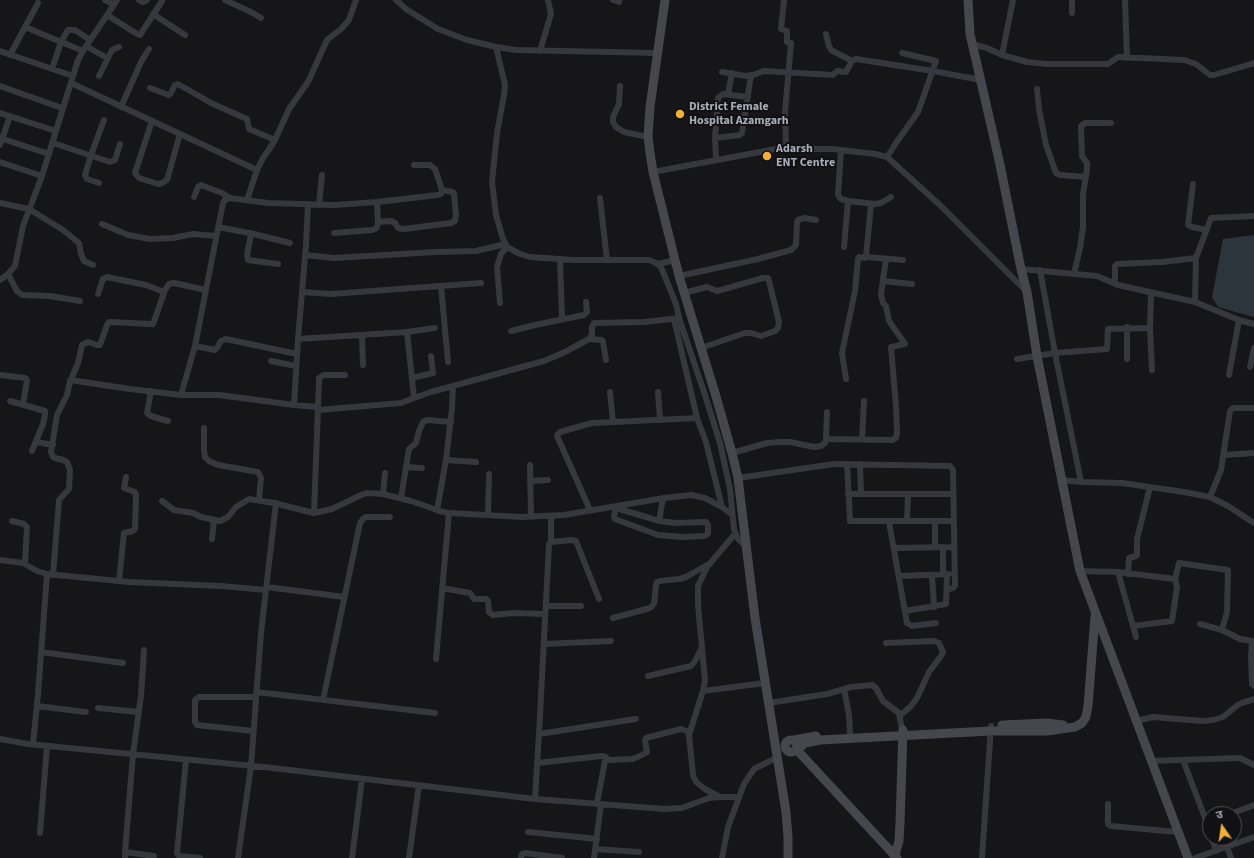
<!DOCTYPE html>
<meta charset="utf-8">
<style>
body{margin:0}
#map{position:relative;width:1254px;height:858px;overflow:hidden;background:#161618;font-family:"Source Sans 3","Noto Sans Devanagari",sans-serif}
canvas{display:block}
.north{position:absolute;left:1202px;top:806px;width:40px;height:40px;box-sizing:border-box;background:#111113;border:1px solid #4d4f55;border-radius:50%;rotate:347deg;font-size:11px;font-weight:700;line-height:16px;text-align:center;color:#a8adb8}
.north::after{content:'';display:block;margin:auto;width:14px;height:18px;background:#f2b134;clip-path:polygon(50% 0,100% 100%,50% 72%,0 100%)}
</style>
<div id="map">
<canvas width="1254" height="858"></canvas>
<div class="north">उ</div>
</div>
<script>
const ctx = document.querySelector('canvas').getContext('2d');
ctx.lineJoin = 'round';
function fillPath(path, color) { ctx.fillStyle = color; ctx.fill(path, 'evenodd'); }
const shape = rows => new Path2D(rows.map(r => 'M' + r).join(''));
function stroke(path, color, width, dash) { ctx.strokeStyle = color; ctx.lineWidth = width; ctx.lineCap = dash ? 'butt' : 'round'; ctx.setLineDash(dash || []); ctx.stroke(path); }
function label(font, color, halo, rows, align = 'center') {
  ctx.font = font + ' "Source Sans 3",sans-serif'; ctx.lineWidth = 4; ctx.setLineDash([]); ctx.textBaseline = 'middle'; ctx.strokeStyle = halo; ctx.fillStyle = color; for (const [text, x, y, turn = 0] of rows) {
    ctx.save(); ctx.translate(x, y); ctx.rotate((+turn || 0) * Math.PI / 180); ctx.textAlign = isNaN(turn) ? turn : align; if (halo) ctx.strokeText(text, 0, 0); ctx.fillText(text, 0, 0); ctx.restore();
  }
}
const water = shape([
 [1254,235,1254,316,1253,317,1218,307,1212,297,1223,239]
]);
const street = shape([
 [105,0,114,5],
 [139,0,143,2,147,0],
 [225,0,253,13,261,18],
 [396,0,406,9,438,29,467,40,496,47,516,50,657,53],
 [613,0,619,2],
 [784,0,781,29,787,31,787,42,791,43,785,112,786,149],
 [1072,0,1072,13],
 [1125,0,1127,58],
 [153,14,185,35],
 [107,15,137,34,140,35,162,1],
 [25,27,83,51],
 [826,34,829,46,831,50,852,61],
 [972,44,987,48,1002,55,1027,62,1047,64,1108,64,1118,57,1184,60,1196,64,1210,75,1214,75,1254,63],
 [86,46,107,58],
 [496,47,505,85,504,95,497,133,492,182,496,215,503,239,507,247,520,254,530,257,574,260,649,260,656,263,661,267,676,304,679,318,705,395,720,443,730,489,734,529,738,539,747,547],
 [0,51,73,76],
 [540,51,551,14,548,0],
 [10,55,38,3],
 [1002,55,1013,0],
 [52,69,61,42,68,30,75,30,90,40],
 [722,72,746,76,753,75,764,71,833,75,837,71,846,72,852,61,856,59,933,71,981,80],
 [99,76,112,50,119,47],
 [71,83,257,170],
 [0,86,62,108],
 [620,86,619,104,613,117,613,122,616,127,624,132,648,137],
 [150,88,169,95,171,93,175,85,178,84,213,104,247,119,249,129,275,140],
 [1037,89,1039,109,1046,145,1056,173,1060,175,1086,177],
 [728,94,732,73],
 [121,107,141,62,149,49],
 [0,113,56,131],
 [152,121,135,173,139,178,158,184,162,183,167,180,180,134],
 [0,138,49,154],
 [715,138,740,135,742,133,751,75],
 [53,143,110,162,115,160,120,144],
 [0,145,10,116],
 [841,150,838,195,841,199,848,201,875,204,881,203,891,197],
 [887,157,896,143,918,112,936,61,902,53],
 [716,160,715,138,718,98,723,94,748,97],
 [0,162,42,176],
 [653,172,776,149,832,149,875,154,887,157,941,206,1026,291],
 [99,183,87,179,85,175,91,155,104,120],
 [1193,184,1188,225,1192,227,1207,230],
 [194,197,198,187,201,185,222,193,230,198],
 [600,198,607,260],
 [247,200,257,170,262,160,275,140,289,109,308,82,327,40,341,29,349,20,356,0],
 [0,203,29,209,63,230,79,243,81,254,84,261,93,265],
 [308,205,306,245,298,339,407,332,414,398,401,403,318,410],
 [319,205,322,175],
 [378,222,391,221,395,223,398,228,404,229,451,223,455,221,456,215,454,194,453,192,442,190],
 [102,224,128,235,150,239,173,238,193,234,216,236],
 [218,227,254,234,290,243],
 [334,233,372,230,375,229,377,227,378,222,377,202],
 [251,234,247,255,248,260,278,264],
 [844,247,848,201],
 [305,255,334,258,436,252,476,251,506,244],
 [866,257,903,260],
 [560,259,562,319],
 [658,264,675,260],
 [1021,269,1097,276,1118,285,1195,302,1239,320,1254,324],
 [8,274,17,291,22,295,50,296,80,301],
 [1074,274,1080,248,1083,227,1083,194,1087,169,1087,163,1082,156,1081,126,1085,123,1111,123],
 [679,276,758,259,791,250,796,245,797,222,798,220,805,218,816,220],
 [0,280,7,275,15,266,23,226,42,176,78,60,83,51,117,0],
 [883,281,912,284],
 [1115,284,1115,266,1117,264,1162,262,1196,258],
 [441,286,448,362],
 [302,292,331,294,481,283],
 [684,293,703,288,707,287,717,291,721,290,763,278,768,278,769,281,779,322,778,328,775,331,761,336,751,333,745,333,701,348],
 [98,294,103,279,107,277,146,285,164,292],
 [1195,302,1196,258,1211,218,1254,216],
 [500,303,497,267,501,254,507,247],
 [674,319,697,418],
 [1127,327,1127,359],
 [1150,328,1152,370],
 [511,331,535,325,584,315,587,312,586,302],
 [407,332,435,328],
 [362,335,363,365],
 [298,339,294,405,317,407],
 [589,339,602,340,603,342,606,360],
 [195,346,215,350,217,348,221,341,226,339,297,354],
 [1017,359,1055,353,1040,270],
 [271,361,296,366],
 [1250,367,1254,348],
 [0,375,25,378,27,380,23,405],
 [1229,375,1239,320],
 [412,378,433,373,431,356],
 [846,379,842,353,855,291,858,259,859,257,865,258,866,257,871,204],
 [70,380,130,389,181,395,219,395,294,405],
 [453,387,452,408,446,460,437,510,439,511,449,513,522,517,564,515,664,498,691,495,705,498,722,507],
 [151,391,147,413,151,416,168,421],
 [610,392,613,422],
 [658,392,660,420],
 [181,395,195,346,223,203,225,200,230,198,268,203,335,205,377,202,438,195,441,194,442,190,435,169,430,165,414,165],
 [414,398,431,392,544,361,567,351,589,339,592,334,592,327,594,323,645,322,679,318],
 [10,401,45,411,45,415,43,424,32,451],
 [204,428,204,450,205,457,209,461,218,465,258,472,261,478,259,500],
 [826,439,892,440,896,438,897,433,896,406,891,347,905,344,889,321,886,306,883,303,881,294,886,259],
 [862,439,864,401],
 [37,442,53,445],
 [732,453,767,443,780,442,790,442,814,447,821,446,825,443,826,439,827,412],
 [1224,455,1254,453],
 [446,460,476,462],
 [847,464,850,521,953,521],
 [860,464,861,494],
 [530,465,531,516],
 [406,467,422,468],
 [738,478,834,464,950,466,953,470,955,586,953,588,947,590],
 [1061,480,1081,482,1122,483,1184,492,1210,497,1228,506,1254,523],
 [530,481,548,480],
 [1081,482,1055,353,1107,349,1108,329,1150,328,1151,292],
 [383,494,385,473],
 [848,494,953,494],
 [1210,497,1221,470,1230,411,1233,408,1254,408],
 [401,498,409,449,416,443,419,431,423,422,427,420,451,422],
 [162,501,174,510,193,513,201,517,220,521,228,517,236,507,249,499,274,503,314,513,332,509,361,495,367,493,383,494,411,501,437,510],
 [615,507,616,508,643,516,659,521,676,523,706,522,708,525,708,534,704,536,683,537,658,535,615,519,614,516,616,508],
 [590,510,558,438,557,435,560,432,592,423,697,418,706,442,722,507,732,515],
 [314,513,319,381,319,378,324,375,345,375],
 [488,515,489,474],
 [12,521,24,524,27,527,25,564],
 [659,521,663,498],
 [907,521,908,494],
 [935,521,935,547],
 [889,522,907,623,912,626,936,623],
 [212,539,214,520],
 [551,542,551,516],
 [894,548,954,547],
 [0,560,23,563,37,571,47,574,129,582,221,586,266,590],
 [1080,571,1118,572,1175,579,1177,587,1172,621,1133,626],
 [1118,572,1136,637],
 [943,574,943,547],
 [1128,574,1129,558,1136,556,1137,555,1137,539,1150,487],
 [53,575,59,500,69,489,70,470,67,462,63,460,55,458,53,457,51,452,57,415,67,395,70,382,78,363,82,345,88,342,97,345,100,345,107,325,109,322,151,324,153,324,165,290,169,284,174,283,206,290],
 [932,575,934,607],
 [899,576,949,574],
 [1175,579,1179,563,1228,570,1227,612,1222,630],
 [119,581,124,533,133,531,135,529,136,495,135,492,124,488,126,477],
 [267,587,344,597],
 [442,588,470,593,474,599,486,599,488,601,489,612,493,615,514,613,545,614],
 [546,606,581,606],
 [905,611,946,604,947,574],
 [613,618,650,608,654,604,656,585,657,582,660,581,679,579,686,577,707,565],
 [1200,624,1222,630,1240,639,1252,641,1251,657,1252,684,1254,686],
 [886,643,934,641,939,643,943,652,941,656,929,672,917,698,911,706,901,715],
 [544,644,611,641],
 [41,652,123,663],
 [436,659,449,513],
 [648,676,691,666,695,661,702,647],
 [844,689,849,715,850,733],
 [703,691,765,683],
 [256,692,435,713],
 [323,700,360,523,363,519,366,517,390,517],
 [769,703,827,694,851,687,872,685,876,688,883,701,899,713,902,730],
 [37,706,86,712],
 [98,708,139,712],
 [1136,721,1153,717,1203,721,1213,720,1223,717,1239,704,1254,699],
 [253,731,197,725,195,722,195,700,199,697,255,697],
 [539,734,549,544,551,542,572,540,576,541,599,599],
 [689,735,703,691,705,680,698,605,698,586,707,567,735,534],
 [0,739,28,744,264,767,535,799,664,809,682,808,709,798,720,797,739,797],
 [33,744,38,694,47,574],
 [186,760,177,853,179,856,200,858],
 [1183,760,1210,831],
 [1150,761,1240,758,1254,765],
 [537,763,602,756,606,757,607,760],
 [535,799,539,734,636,719],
 [597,803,605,761,609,760,632,759,640,756,647,752,645,740,646,738,681,729,687,731,689,735,693,775,696,782,705,789,720,797],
 [1108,804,1108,824,1111,826,1177,832],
 [1230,814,1254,805],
 [528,832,597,839],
 [40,833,47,746],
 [1212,838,1216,851],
 [1227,847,1231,858],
 [595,849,639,852],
 [125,852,133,754,141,696,144,650],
 [125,858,125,852,154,856],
 [238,858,251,766,261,633,276,503],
 [352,858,362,779],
 [409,858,419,785],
 [521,858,522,854,525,853,562,858],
 [594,858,601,804],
 [722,858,728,827,744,784,754,769,778,757],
 [982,858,991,726],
 [1195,858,1254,837]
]);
const secondary = shape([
 [665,0,650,107,648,137,650,153,653,172,679,276,715,393,732,453,738,478,755,618,786,812,788,837,788,858],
 [968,0,970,34,999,160,1021,269,1027,292,1037,356,1080,571,1188,858],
 [1002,725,1047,723,1063,725],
 '785 746a6 6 0 1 1 12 0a6 6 0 1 1-12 0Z',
 [794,740,816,736],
 [798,749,805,743,820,740,990,731,1047,731,1075,727,1082,723,1086,717,1088,706,1095,616],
 [797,750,897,858],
 [894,858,899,841,900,823,903,730]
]);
const markers = [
 [680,114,5,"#f2b134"],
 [767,156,5,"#f2b134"]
];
const poiNames = [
 ["District Female",689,107],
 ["Hospital Azamgarh",689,121],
 ["Adarsh",776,149],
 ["ENT Centre",776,163]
];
fillPath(water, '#2c353c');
stroke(street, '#37383d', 6);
stroke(secondary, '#45474d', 9);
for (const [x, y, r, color] of markers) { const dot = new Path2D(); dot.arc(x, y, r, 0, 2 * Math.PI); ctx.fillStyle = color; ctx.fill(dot); stroke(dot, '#111113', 1.5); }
label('bold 12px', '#a8adb8', '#111113', poiNames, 'left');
</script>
